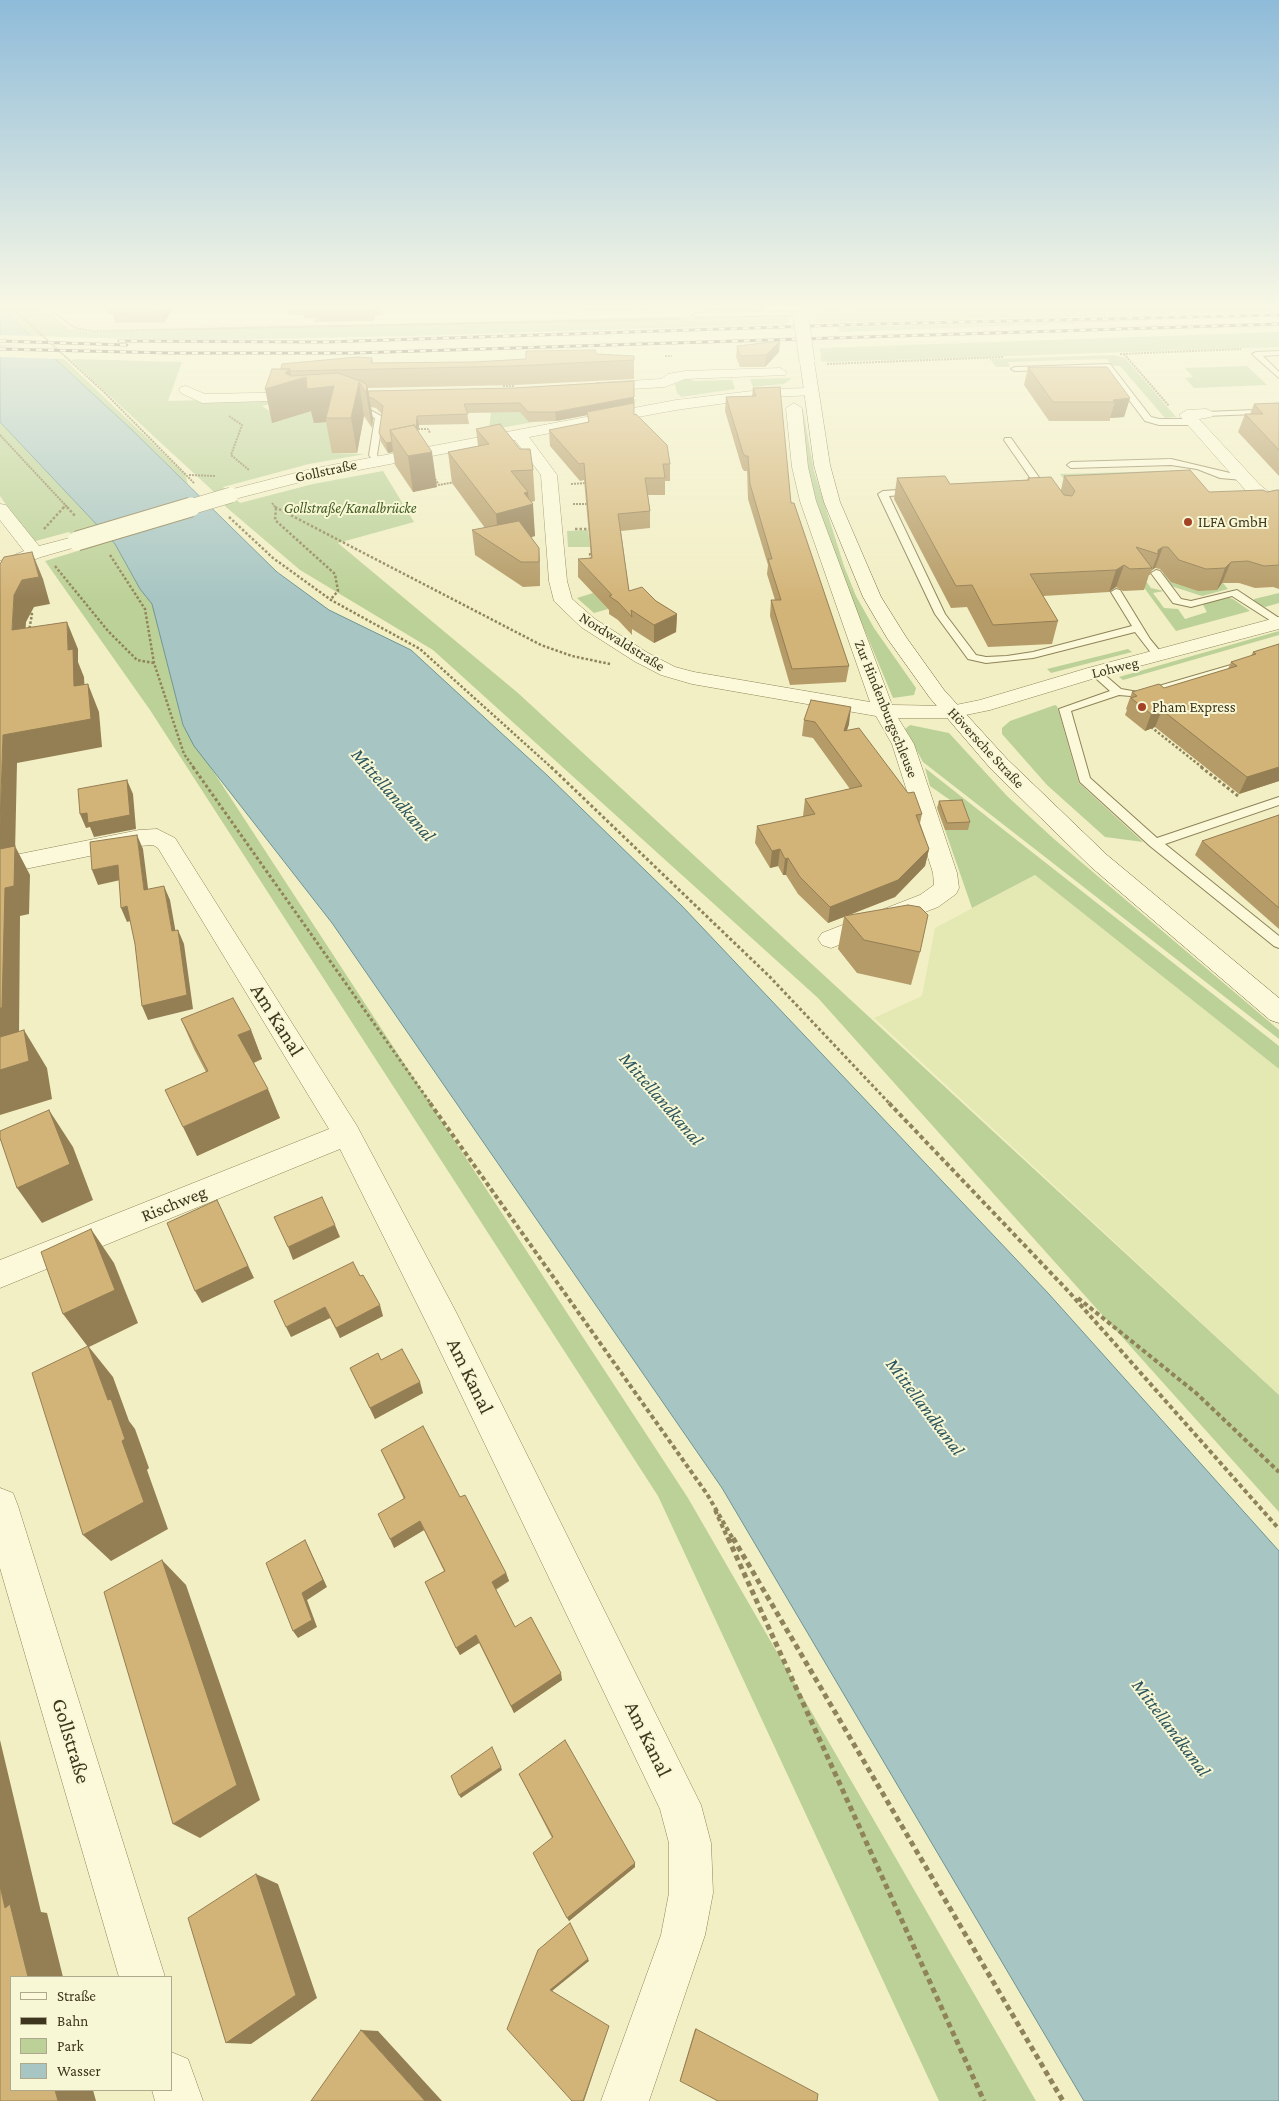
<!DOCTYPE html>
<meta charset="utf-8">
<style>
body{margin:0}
#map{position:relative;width:1279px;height:2101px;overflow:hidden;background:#f2efc5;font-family:"Crimson Pro",serif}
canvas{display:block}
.legend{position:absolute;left:10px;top:1976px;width:162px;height:115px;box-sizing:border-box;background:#f8f7d5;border:1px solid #aea98c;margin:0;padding:6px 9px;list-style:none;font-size:15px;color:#3e351e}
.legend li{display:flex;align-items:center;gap:10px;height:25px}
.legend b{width:25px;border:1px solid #aea98c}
</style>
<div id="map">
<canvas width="1279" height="2101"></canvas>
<ul class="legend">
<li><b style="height:6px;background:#fbf9d9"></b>Straße</li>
<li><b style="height:6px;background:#3e351e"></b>Bahn</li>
<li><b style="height:14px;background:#bcd198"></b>Park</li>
<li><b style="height:14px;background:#a7c5c3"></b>Wasser</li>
</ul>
</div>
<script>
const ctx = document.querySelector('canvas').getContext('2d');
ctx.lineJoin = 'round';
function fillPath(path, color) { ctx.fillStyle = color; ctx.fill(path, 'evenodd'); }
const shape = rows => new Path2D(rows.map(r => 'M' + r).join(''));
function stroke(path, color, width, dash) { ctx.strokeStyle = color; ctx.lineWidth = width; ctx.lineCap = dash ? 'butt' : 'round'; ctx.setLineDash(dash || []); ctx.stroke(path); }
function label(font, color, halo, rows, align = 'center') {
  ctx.font = font + ' "Crimson Pro",serif'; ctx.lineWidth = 4; ctx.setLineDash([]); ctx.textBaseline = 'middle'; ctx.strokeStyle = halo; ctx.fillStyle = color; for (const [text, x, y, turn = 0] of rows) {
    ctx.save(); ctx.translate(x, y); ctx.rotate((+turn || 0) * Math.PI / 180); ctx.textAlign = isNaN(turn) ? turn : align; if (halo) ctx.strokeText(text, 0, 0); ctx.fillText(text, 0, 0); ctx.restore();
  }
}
const farmland = shape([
 [1035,875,1279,1069,1279,1395,874,1018,922,996,935,928]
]);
const green = shape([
 [0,307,42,307,69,329,90,332,763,314,766,318,789,317,789,322,786,324,410,336,211,340,100,338,30,336],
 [870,307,1279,307,1279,312,816,323,814,312,823,312,822,308],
 [1147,319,1149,321,840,332,838,327],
 [1279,332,1279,347,829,362,821,361,820,348],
 [1114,355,1125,358,1176,417,1165,418,1120,366,1112,366,1107,359,1008,362,1010,367,996,367,990,359],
 [54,358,64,359,185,474,188,484],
 [76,359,182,362,168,401,321,397,282,400,262,406,283,420,312,406,338,421,333,453,365,454,309,464,223,487,240,503,313,484,383,471,414,522,338,543,518,693,1279,1395,1279,1512,818,998,433,650,300,570,226,507,212,490,71,360],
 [1247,366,1267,385,1194,388,1185,378,1193,377,1185,368],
 [688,378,694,381,732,380,735,389,681,397,677,393,675,384],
 [792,378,784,384,753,387,750,379],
 [636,399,634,404,489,430,491,412],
 [799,407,803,410,814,471,844,566,856,596,874,628,916,688,914,695,893,698,850,595,813,494,808,476],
 [0,422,115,544,140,589,152,604,183,725,688,1498,1036,2101,939,2101,658,1496,150,710,45,561,84,549,69,532,32,542,0,496],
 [1166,471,1169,474,1135,566,1151,588,1164,591,1153,593,1164,608,1178,609,1185,619,1207,612,1203,605,1205,603,1226,597,1233,599,1250,611,1176,631,1060,474],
 [588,530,590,547,568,547,567,531],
 [1164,572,1223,583,1228,589,1202,596,1171,586,1163,575],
 [593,593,608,609,594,613,577,598],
 [1279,593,1279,603,1265,607,1254,602,1254,599],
 [1279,631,1279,635,1123,680,1119,677],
 [1128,649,1132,652,1051,673,1047,669],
 [1055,705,1057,706,1079,783,1143,842,1105,837,1047,785,1002,734,1002,728,1010,721],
 [910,725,949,733,1007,796,1054,839,1279,1030,1279,1039,923,762,905,729],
 [925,768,1279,1046,1279,1069,1035,875,972,908,945,830,968,829,960,807,930,786]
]);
const water = shape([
 [0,308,131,429,277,572,329,610,411,650,548,776,682,906,1048,1293,1279,1551,1279,2101,1084,2101,722,1488,332,923,194,746,183,725,152,604,140,589,115,544,0,422,0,308]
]);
const pier = shape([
 [0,335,34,336,57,359,0,357,0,346,21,346,0,345]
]);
const pathFar4 = shape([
 [11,307,103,391,194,483],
 [47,307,75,328,92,331,681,319],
 [194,308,205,307],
 [619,309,627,310],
 [1120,354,1241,349],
 [1124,354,1169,406],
 [665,356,672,356],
 [827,364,1004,357],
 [503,386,515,386],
 [229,416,242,425,231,455,249,470],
 [418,429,428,429,430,433],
 [0,435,68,508],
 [189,475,215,476],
 [435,479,439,485,455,482],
 [571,484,587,483],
 [272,503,276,508],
 [573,504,590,504],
 [63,508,66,505]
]);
const pathFar3 = shape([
 [67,507,76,517],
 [275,507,541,645,572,656,610,664],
 [276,508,275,520,335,574,338,591,331,599],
 [229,517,273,558,331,600,420,649,552,768],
 [44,529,64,507],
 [575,529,592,529],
 [590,553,591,561],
 [110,555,145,609,154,663,184,754,194,768],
 [55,566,108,631,137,660,154,663],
 [26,614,32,614,29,631],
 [1151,727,1203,768]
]);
const pathFar2 = shape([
 [193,767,431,1104],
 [551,767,769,976,890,1104],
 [1201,767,1238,796]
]);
const pathFar1 = shape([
 [430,1103,707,1494,733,1539],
 [889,1103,1069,1292,1279,1529],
 [1078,1298,1196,1393,1279,1472],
 [715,1510,728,1539]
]);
const path = shape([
 [728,1538,984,2101],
 [733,1538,1063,2101]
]);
const service = shape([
 [801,311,804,315,696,317,692,315,696,313,801,311],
 [1279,351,1279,355,1263,356,1279,372,1279,378,1252,354,1256,352,1279,351],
 [1110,364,1151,417,1159,419,1194,419,1198,422,1194,425,1159,425,1145,421,1105,368,1015,371,1011,369,1015,367,1110,364],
 [351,403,357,403,383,417,377,455,381,460,380,462,374,462,369,455,375,418,351,407,351,403],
 [1279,409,1279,413,1206,416,1202,414,1206,412,1279,409],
 [1005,438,1011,438,1048,490,1046,492,1040,492,1004,440,1005,438],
 [1171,459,1247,477,1243,480,1220,478,1197,469,1171,465,1071,468,1067,465,1071,462,1171,459],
 [913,489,916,490,916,494,889,496,945,614,976,655,986,657,1007,656,1033,652,1132,626,1111,592,1116,589,1120,590,1150,639,1164,656,1163,658,1155,658,1135,632,1033,658,986,663,968,659,935,614,878,494,883,491,913,489],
 [1156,570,1160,571,1181,599,1191,601,1237,590,1279,618,1279,626,1232,596,1191,607,1173,603,1151,573,1156,570],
 [1279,651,1279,657,1142,697,1119,695,1071,711,1090,778,1157,838,1279,797,1279,805,1165,844,1279,936,1279,948,1274,946,1150,846,1080,782,1059,709,1110,691,1091,674,1091,670,1099,670,1121,689,1138,692,1279,651]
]);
const minor = shape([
 [780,368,787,372,785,375,685,379,665,387,596,391,589,387,596,383,661,379,668,374,685,371,780,368],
 [186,386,205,394,303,392,310,396,303,400,202,403,181,393,179,390,181,387,186,386],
 [810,388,817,392,815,395,769,397,676,410,529,437,557,475,567,581,572,599,595,619,648,653,675,667,694,672,870,702,800,501,792,467,786,408,794,403,802,408,808,467,816,501,892,705,951,706,980,700,1088,668,1279,617,1279,629,1102,676,990,710,951,718,898,718,914,744,957,873,959,888,956,894,938,907,831,948,822,945,818,939,822,933,920,895,934,885,933,873,892,744,876,716,692,684,661,675,634,661,581,627,554,601,549,581,541,475,515,440,312,479,231,500,225,499,223,495,225,491,311,469,676,400,769,389,810,388],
 [1206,409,1211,411,1214,414,1211,417,1199,419,1260,485,1279,500,1279,513,1273,512,1248,493,1179,415,1187,410,1206,409],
 [0,504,6,505,39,546,77,536,83,537,86,541,83,545,41,557,0,573,0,561,24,551,0,520,0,504],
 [157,829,175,838,357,1126,456,1312,701,1805,711,1843,713,1893,705,1935,649,2101,601,2101,661,1935,669,1893,669,1843,660,1809,432,1334,340,1149,0,1288,0,1260,329,1129,158,848,153,845,139,846,0,874,0,858,139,830,157,829],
 [0,1488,13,1493,18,1506,165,1977,119,1977,0,1568,0,1488],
 [171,2052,188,2059,203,2101,155,2101,152,2090,171,2090,171,2052]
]);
const secondary = shape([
 [807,357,814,361,830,465,840,502,881,597,906,637,944,690,1007,759,1107,855,1279,998,1279,1023,1270,1020,1091,867,991,769,930,698,887,638,863,597,824,502,814,465,800,361,807,357]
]);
const rail = shape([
 [0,341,127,345],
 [119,341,326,342,872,324,1279,315],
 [0,349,171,353,354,353,1279,324]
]);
const minorBridgeFar1 = shape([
 [187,508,231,495]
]);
const minorBridge = shape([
 [77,541,191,507]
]);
const secondaryBridge = shape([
 [801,317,807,361]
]);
const wall = shape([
 [105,307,204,307,173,309,164,323,115,323,113,314,108,314],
 [288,307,383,307,381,315,375,316,373,321,315,322,315,318,304,318,304,315,289,315],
 [584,307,764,307,764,309,760,310,707,311,706,308,584,311],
 [780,341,779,352,765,367,740,367,736,357,737,346],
 [596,354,634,356,634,379,515,385,368,388,368,391,514,388,634,381,634,415,670,464,670,481,665,481,665,495,648,495,650,511,650,528,621,531,629,591,656,601,677,614,676,632,654,643,632,629,632,635,618,620,609,614,609,610,578,577,578,559,591,558,584,480,580,481,550,446,549,430,588,423,588,415,556,421,529,422,520,412,467,413,469,424,419,425,418,431,437,487,413,492,395,465,393,452,388,453,381,442,379,433,382,414,376,408,371,407,373,419,372,428,364,416,357,453,332,453,326,422,314,423,311,411,272,423,281,369,372,358,373,363,474,362,526,359],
 [1028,367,1130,398,1124,417,1110,418,1110,421,1049,421,1024,385],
 [753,388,791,503,849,666,846,682,790,685,770,616,771,600,775,600,767,574,768,565,748,499,747,471,744,471,742,468,725,411,726,397,752,396],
 [1279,403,1279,476,1238,432,1245,414,1250,414,1254,404],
 [476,429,533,470,535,501,531,502,535,536,531,537,539,548,540,586,523,587,475,555,472,530,485,528,452,483,448,452,478,446],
 [1064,476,1209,492,1267,492,1279,490,1279,589,1273,587,1255,588,1239,583,1222,583,1217,590,1198,591,1171,582,1160,569,1155,568,1152,570,1150,575,1149,575,1144,590,1123,591,1116,587,1109,592,1043,596,1058,621,1052,644,988,647,967,607,951,608,894,499,897,478,950,484,1027,480,1028,478,1061,490],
 [1279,644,1279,781,1239,794,1155,727,1145,731,1125,715,1127,710,1126,709,1132,692,1164,688,1228,669,1231,662,1251,656,1253,652],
 [804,720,849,724,847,730,922,814,920,823,929,849,925,866,895,897,847,916,920,952,911,985,857,973,838,949,844,917,828,923,798,894,786,875,783,875,778,866,770,868,755,843,757,826,803,817,803,816,805,799,850,789,813,738,802,736],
 [939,801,970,822,968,830,945,830,937,808],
 [1279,815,1279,929,1195,855,1202,841],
 [181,1019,251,1030,262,1059,254,1063,280,1118,197,1156,206,1072,194,1049],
 [360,1276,383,1316,340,1338,330,1318,291,1337],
 [381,1360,423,1393,375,1419,350,1368],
 [381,1450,460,1497,506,1573,509,1581,496,1590,515,1627,562,1680,514,1713,479,1643,460,1655,425,1582,444,1571,424,1530,394,1548,404,1499],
 [519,1774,635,1867,569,1921,552,1838],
 [695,2029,696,2029,718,2101,680,2080]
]);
const shadedWall = shape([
 [165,307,172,307,173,309,164,323,161,312],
 [373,307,375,316,373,321,372,311],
 [380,307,383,307,381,315],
 [760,307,764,307,764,309,760,310],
 [780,341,779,352,765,367,766,355],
 [290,369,292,381,306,377,334,386,326,418,326,422,314,423,311,411,272,423,265,389],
 [359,382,364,416,357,453,351,418],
 [367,385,373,419,372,428,366,393],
 [634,397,634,431,634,406,556,421,555,412],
 [1130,398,1124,417,1110,418,1115,402,1113,400],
 [417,416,419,425,416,447,403,450],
 [392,442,393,452,388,453,386,443],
 [432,452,437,487,413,492,408,456],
 [528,492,529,505,533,504,535,536,499,547,496,514,524,493],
 [1163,547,1155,568,1152,570,1158,554,1158,550],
 [539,548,540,573,540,586,539,562],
 [32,552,43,579,50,604,34,607,26,622,24,658,12,630,14,595],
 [1231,562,1222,583,1217,590,1225,568],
 [1124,565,1116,587,1109,592,1116,570],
 [677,614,676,632,654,643,654,625],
 [67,622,78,649,78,662,84,677,86,714,74,686,68,650],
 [88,684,99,712,102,747,17,763,15,853,15,846,30,875,29,914,20,916,19,1035,0,1040,0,825,3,735],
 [851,707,849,724,841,748,844,731],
 [1162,710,1155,727,1145,731,1151,714],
 [1279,767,1279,781,1239,794,1247,777],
 [127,780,133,794,136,829,94,837,90,827,86,828,80,814],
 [137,835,143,849,150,904,144,890],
 [780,849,778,866,770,868,772,851],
 [929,849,925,866,895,897,828,923,830,907],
 [788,858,786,875,783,875,785,859],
 [118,865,125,879,98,885,92,870],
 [164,886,170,900,178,945,172,931],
 [127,906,134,920,127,922,121,908],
 [178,930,184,944,193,1009,148,1020,142,1006],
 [24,1030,47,1068,52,1099,0,1115,0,1070],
 [251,1030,262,1059,250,1064,238,1035],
 [268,1089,280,1118,197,1156,183,1127],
 [49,1110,73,1147,93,1200,42,1223,17,1188],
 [217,1200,254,1278,202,1303,195,1291],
 [335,1225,340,1237,293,1260,288,1247],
 [91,1229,114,1263,138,1323,89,1347,113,1377,129,1421,135,1429,149,1468,147,1470,168,1529,111,1561,83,1535,88,1347,63,1314],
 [380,1305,383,1316,340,1338,336,1328],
 [325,1307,330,1318,291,1337,286,1327],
 [420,1382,423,1393,375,1419,370,1408],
 [420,1521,424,1530,394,1548,390,1539],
 [305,1540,309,1548,327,1587,307,1600,317,1627,298,1638,293,1631,302,1593],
 [162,1560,186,1585,260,1800,200,1838,173,1824],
 [506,1573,509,1581,494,1590,492,1582],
 [476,1635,479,1643,460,1655,456,1648],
 [561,1673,562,1680,514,1713,511,1706],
 [0,1740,41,1912,47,1913,63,1977,28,1977,5,1908,0,1886],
 [501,1767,502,1770,461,1798,459,1795],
 [635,1863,635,1867,569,1921,567,1918],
 [256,1874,278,1884,317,1998,251,2044,226,2043],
 [570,1923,589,1961,552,1991,550,1990],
 [609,2026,584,2101,583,2101],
 [361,2030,378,2031,442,2101,425,2101],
 [55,2090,93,2090,96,2101,58,2101]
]);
const building = shape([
 [116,307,165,307,161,312,112,313,116,307],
 [303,307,373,307,372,311,314,312,315,308,302,308,303,307],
 [780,341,766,355,740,356,737,346,780,341],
 [595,350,596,354,634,356,634,360,514,366,290,371,290,369,281,369,282,364,357,357,372,358,371,363,474,362,526,359,526,351,595,350],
 [1028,367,1107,367,1130,398,1113,400,1115,402,1053,402,1028,367],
 [272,369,290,369,285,373,291,376,338,373,363,382,367,385,366,393,359,382,351,418,326,418,334,386,307,389,306,377,265,389,272,369],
 [634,381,634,397,555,412,528,412,520,403,464,404,468,414,417,416,416,428,414,425,390,430,392,442,386,443,379,433,383,406,374,399,369,397,368,391,514,388,634,381],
 [780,387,791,503,794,503,849,666,792,669,771,600,781,600,768,559,772,559,750,484,748,456,745,456,743,453,726,397,756,396,753,388,780,387],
 [634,403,634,415,636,414,667,445,670,464,663,464,665,478,645,478,650,511,618,514,629,591,642,587,656,601,677,614,654,625,631,610,632,617,618,602,609,596,612,595,578,559,592,558,584,463,579,464,549,430,589,422,587,412,634,403],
 [1279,403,1279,450,1245,414,1263,414,1254,404,1279,403],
 [500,424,520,449,530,449,533,470,511,471,528,492,524,493,533,504,496,514,448,452,489,444,476,429,500,424],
 [414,425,432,452,408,456,390,430,414,425],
 [1190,470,1209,492,1263,490,1267,492,1277,490,1279,490,1279,565,1264,566,1248,561,1231,562,1225,568,1206,569,1179,560,1168,547,1163,547,1158,550,1158,554,1136,547,1152,568,1130,569,1124,565,1116,570,1030,574,1058,621,993,625,972,585,956,586,897,478,945,476,950,484,1029,480,1028,478,1051,477,1064,495,1072,496,1075,491,1064,476,1190,470],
 [519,521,539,548,539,562,521,562,472,530,519,521],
 [32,552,39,577,22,580,14,595,12,630,67,622,68,650,73,649,74,686,88,684,91,719,3,735,0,825,0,564,4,557,32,552],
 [1279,644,1279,767,1247,777,1162,710,1151,714,1131,698,1137,696,1132,692,1159,684,1164,688,1237,666,1231,662,1256,654,1253,652,1279,644],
 [811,700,851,707,844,731,859,728,908,793,914,792,922,814,916,815,929,849,898,880,830,907,800,877,788,858,785,859,780,849,772,851,757,826,815,814,805,799,862,786,815,722,804,720,811,700],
 [127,780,130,815,88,823,87,813,80,814,78,789,127,780],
 [962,800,970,822,947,823,939,801,962,800],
 [1279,815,1279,908,1202,841,1279,815],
 [137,835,144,890,164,886,172,931,178,930,187,995,142,1006,135,944,127,906,121,908,118,865,92,870,90,842,137,835],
 [15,846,14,886,5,888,2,1008,0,1008,0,849,15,846],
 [908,905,920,907,928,915,920,952,864,940,844,916,908,905],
 [233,998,251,1030,238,1035,268,1089,183,1127,165,1090,208,1071,181,1019,233,998],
 [24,1030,29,1061,0,1070,0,1037,24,1030],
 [49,1110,70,1164,17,1188,0,1138,0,1131,49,1110],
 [322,1197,335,1225,288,1247,274,1217,322,1197],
 [217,1200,248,1266,195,1291,167,1223,217,1200],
 [91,1229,115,1290,63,1314,41,1252,91,1229],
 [353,1262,360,1276,363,1275,380,1305,336,1328,325,1307,286,1327,274,1301,353,1262],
 [88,1346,108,1400,111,1399,125,1439,122,1441,144,1502,83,1535,32,1373,88,1346],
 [402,1349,420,1382,370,1408,350,1368,378,1353,381,1360,402,1349],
 [423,1426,460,1497,465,1495,506,1573,492,1582,515,1627,531,1617,561,1673,511,1706,476,1635,456,1648,425,1582,445,1571,420,1521,390,1539,378,1514,405,1498,381,1450,423,1426],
 [305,1540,323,1580,302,1593,312,1620,293,1631,266,1563,305,1540],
 [162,1560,237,1785,173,1824,104,1592,162,1560],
 [565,1740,635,1863,567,1918,533,1853,553,1837,519,1774,565,1740],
 [492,1747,501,1767,459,1795,451,1776,492,1747],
 [256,1874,296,1995,226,2043,188,1918,256,1874],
 [0,1886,5,1908,10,1904,28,1977,11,1977,11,2090,55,2090,58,2101,0,2101,0,1886],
 [570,1923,588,1959,550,1990,609,2026,583,2101,572,2101,507,2029,538,1950,570,1923],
 [696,2029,818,2094,817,2101,718,2101,680,2081,696,2029],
 [361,2030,425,2101,311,2101,361,2030]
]);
const markers = [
 [1188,522,5,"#a34224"],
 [1142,707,5,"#a34224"]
];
const farStreetnames = [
 ["Gollstraße",326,471,-12],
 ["Nordwaldstraße",622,642,32],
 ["Lohweg",1115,668,-14],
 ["Zur Hindenburgschleuse",886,709,68],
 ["Höversche Straße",986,748,47]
];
const farParknames = [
 ["Gollstraße/Kanalbrücke",350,508]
];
const farPoinames = [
 ["ILFA GmbH",1198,522],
 ["Pham Express",1152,707]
];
const streetNames = [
 ["Rischweg",174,1204,-22]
];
const waterNames = [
 ["Mittellandkanal",393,795,49],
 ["Mittellandkanal",661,1099,49],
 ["Mittellandkanal",925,1407,53],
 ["Mittellandkanal",1171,1728,53]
];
const nearStreetnames = [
 ["Am Kanal",277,1020,58],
 ["Am Kanal",470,1376,64],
 ["Am Kanal",648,1739,64],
 ["Gollstraße",71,1741,73]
];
fillPath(farmland, '#e4e8b2');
fillPath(green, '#bcd198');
fillPath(water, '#a7c5c3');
stroke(water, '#6d9494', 1);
fillPath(pier, '#f2efc5');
stroke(service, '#8f8359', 2);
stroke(minor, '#8f8359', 1);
stroke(secondary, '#71633c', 1);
stroke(pathFar4, '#8f8359', 2, [2, 1]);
stroke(pathFar3, '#8f8359', 2.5, [2.5, 2]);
stroke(pathFar2, '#8f8359', 3, [3, 2.5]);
stroke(pathFar1, '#8f8359', 4, [4.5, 3]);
stroke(path, '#8f8359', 5, [5.5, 4]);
fillPath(service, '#fbf9d9');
fillPath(minor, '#fbf9d9');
fillPath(secondary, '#fbf9d9');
stroke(rail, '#3e351e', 3);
stroke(rail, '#f8f7d5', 2, [6]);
stroke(minorBridgeFar1, '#8f8359', 16, []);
stroke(minorBridge, '#8f8359', 21, []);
stroke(secondaryBridge, '#71633c', 16, []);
stroke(minorBridgeFar1, '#fbf9d9', 15);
stroke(minorBridge, '#fbf9d9', 19);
stroke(secondaryBridge, '#fbf9d9', 15);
fillPath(wall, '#b59b67');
fillPath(shadedWall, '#947e54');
fillPath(building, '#d3b478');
stroke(building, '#947e54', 1);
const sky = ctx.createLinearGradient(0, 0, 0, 601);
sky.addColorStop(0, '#8ebbd9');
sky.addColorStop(0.51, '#f9f8e5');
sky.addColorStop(1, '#f9f8e500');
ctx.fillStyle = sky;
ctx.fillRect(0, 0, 1279, 601);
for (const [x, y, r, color] of markers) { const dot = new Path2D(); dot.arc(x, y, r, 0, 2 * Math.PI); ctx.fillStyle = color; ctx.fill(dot); stroke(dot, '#f8f7d5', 2); }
label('15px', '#3e351e', '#f8f7d5', farStreetnames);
label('italic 15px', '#405c23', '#f8f7d5', farParknames);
label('15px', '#3e351e', '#f8f7d5', farPoinames, 'left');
label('18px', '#3e351e', '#f8f7d5', streetNames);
label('italic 19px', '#2c555e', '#f8f7d5', waterNames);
label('21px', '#3e351e', '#f8f7d5', nearStreetnames);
</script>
